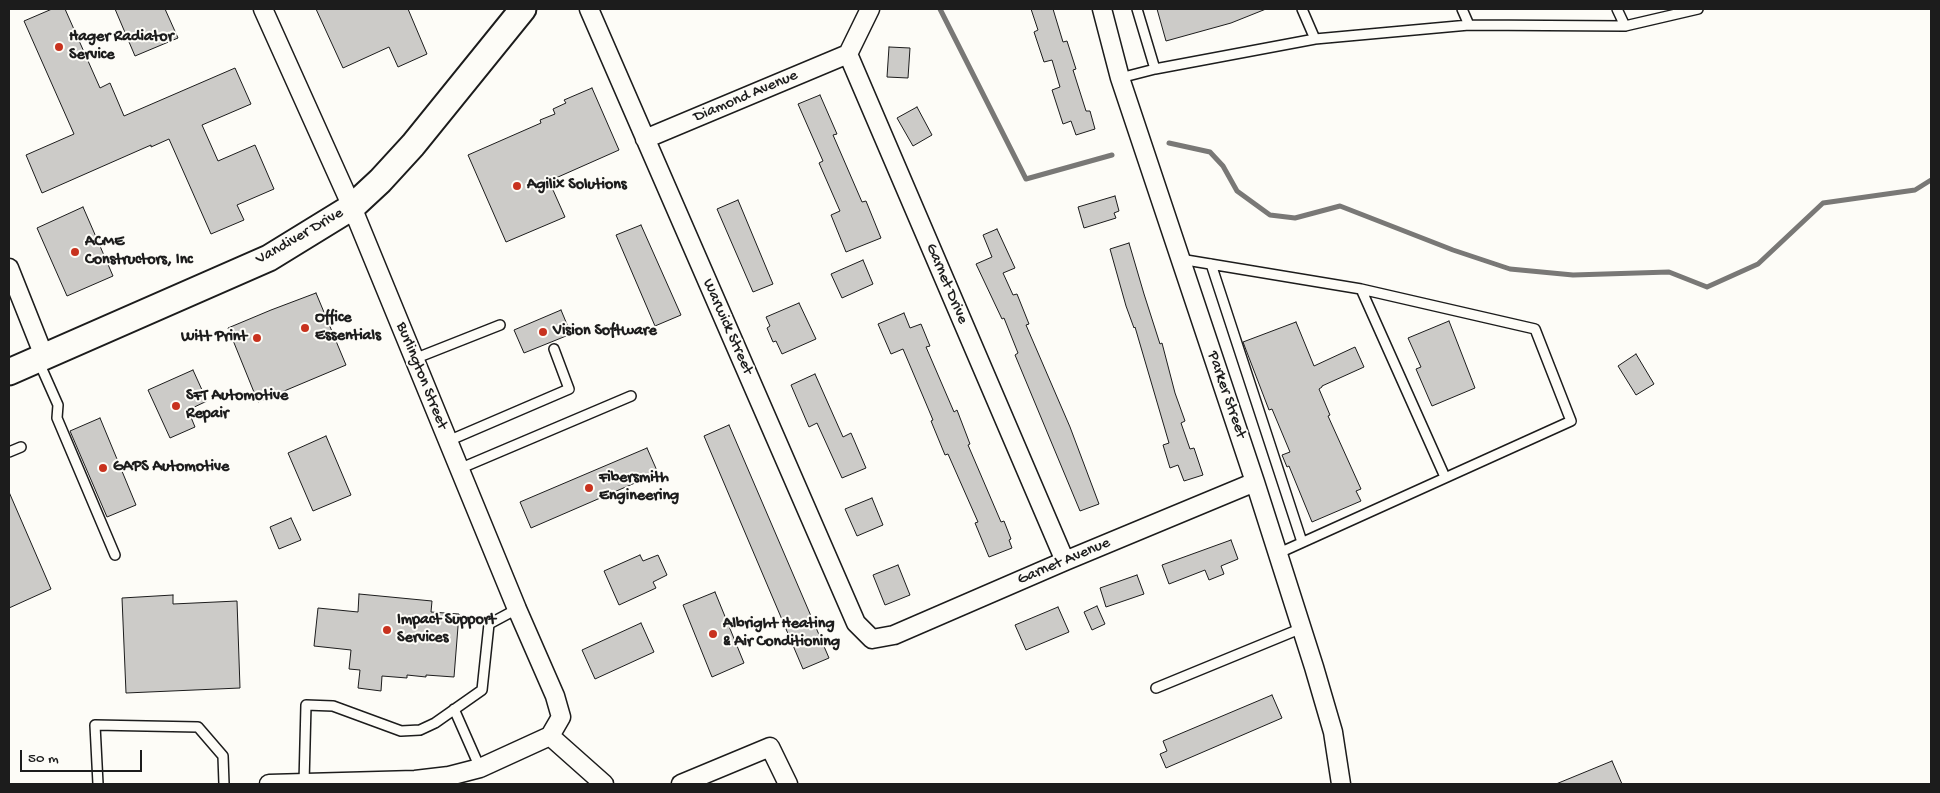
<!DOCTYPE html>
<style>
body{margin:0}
#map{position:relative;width:1940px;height:793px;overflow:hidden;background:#fdfcf7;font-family:"Gochi Hand",sans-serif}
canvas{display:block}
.frame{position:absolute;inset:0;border:10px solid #1c1c1c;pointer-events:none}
.scale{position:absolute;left:20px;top:750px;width:122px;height:22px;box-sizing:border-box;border:2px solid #1c1c1c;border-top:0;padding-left:6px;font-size:15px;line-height:18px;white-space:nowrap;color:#1c1c1c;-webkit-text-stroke:4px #fdfcf7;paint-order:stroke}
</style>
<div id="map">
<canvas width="1940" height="793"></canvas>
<div class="frame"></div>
<div class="scale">50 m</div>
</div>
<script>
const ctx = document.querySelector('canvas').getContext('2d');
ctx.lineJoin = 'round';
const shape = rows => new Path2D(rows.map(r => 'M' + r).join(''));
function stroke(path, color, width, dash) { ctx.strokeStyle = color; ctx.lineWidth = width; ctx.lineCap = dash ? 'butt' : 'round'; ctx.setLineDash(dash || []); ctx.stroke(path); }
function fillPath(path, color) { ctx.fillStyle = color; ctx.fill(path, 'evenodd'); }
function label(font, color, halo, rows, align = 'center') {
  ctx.font = font + ' "Gochi Hand",sans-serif'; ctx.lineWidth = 4; ctx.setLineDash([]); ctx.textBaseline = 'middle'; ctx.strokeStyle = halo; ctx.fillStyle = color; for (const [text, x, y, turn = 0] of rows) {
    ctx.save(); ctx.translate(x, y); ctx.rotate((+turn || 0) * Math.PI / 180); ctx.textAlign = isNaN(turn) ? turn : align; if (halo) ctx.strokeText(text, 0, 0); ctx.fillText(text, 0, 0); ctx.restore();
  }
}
const stream = shape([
 [940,9,1026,179,1112,155],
 [1169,143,1210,152,1223,166,1237,191,1270,215,1295,218,1340,206,1453,250,1510,269,1573,275,1669,272,1707,287,1758,264,1823,203,1915,190,1931,180]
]);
const building = shape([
 [52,9,65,9,100,88,110,83,124,116,235,68,251,104,202,125,218,161,255,145,274,189,237,205,244,220,211,234,169,139,151,147,151,145,42,193,26,155,74,134,24,21,52,9],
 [115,9,165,9,178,38,135,56,115,9],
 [316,9,408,9,427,54,398,67,389,47,343,68,316,9],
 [1031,9,1053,9,1063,42,1067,41,1076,69,1073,70,1086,111,1090,111,1095,129,1076,135,1071,121,1063,124,1052,90,1060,87,1052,60,1044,62,1034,32,1038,30,1031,9],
 [1157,9,1266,9,1231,23,1166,41,1157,9],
 [889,47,910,48,908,78,887,77,889,47],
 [592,88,619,150,549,181,565,217,506,242,468,155,541,123,540,120,555,114,553,109,566,103,564,100,592,88],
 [820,95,837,134,833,135,862,202,866,201,881,238,846,252,831,215,840,211,819,163,823,161,798,104,820,95],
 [917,107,932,135,913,146,897,118,917,107],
 [1115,196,1119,211,1114,213,1116,218,1084,228,1078,207,1115,196],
 [738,200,773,284,753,292,717,209,738,200],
 [83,207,113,276,67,296,37,228,83,207],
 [641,225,681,315,655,326,616,235,641,225],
 [997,229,1015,268,1003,273,1013,295,1017,294,1029,324,1026,325,1070,427,1099,504,1080,511,1015,355,1018,353,1004,318,1002,319,976,264,992,257,983,235,997,229],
 [1129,243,1144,294,1160,344,1162,343,1175,393,1185,421,1181,423,1190,449,1194,448,1203,475,1184,481,1178,465,1170,468,1163,445,1169,443,1135,327,1134,328,1126,306,1110,249,1129,243],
 [863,260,873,284,842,298,831,274,863,260],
 [316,293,346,365,258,402,228,328,271,310,316,293],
 [799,303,816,339,782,354,776,341,773,342,767,328,770,326,766,317,799,303],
 [561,310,571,334,524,353,514,330,561,310],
 [904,313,910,328,921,324,930,346,926,347,954,412,957,410,970,444,968,445,1001,522,1004,521,1011,539,1009,540,1012,548,989,557,975,523,978,522,948,454,945,455,931,421,933,420,903,349,891,354,878,324,904,313],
 [1449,321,1475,388,1432,406,1416,369,1421,367,1408,338,1449,321],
 [1296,322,1314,366,1355,347,1364,367,1322,386,1322,387,1319,389,1330,415,1328,416,1361,489,1356,491,1361,501,1312,522,1289,466,1287,467,1282,455,1290,452,1272,409,1269,410,1243,342,1296,322],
 [1636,354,1654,384,1636,395,1618,366,1636,354],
 [193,370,207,401,188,410,195,427,170,438,148,390,193,370],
 [815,374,843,437,851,433,866,468,842,478,817,423,809,427,791,385,815,374],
 [100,418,136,505,107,517,70,431,100,418],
 [729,425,829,658,803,669,704,436,729,425],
 [326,436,351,495,313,511,288,453,326,436],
 [647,448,658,473,531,528,520,502,647,448],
 [9,492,51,589,9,608,9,492],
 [872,498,883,525,857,536,845,509,872,498],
 [291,518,301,540,279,549,270,527,291,518],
 [1231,540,1238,559,1221,566,1224,574,1209,580,1205,570,1169,584,1162,565,1231,540],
 [640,555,643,561,658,555,667,575,653,582,656,588,619,605,604,571,640,555],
 [898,565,910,595,885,605,873,575,898,565],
 [1137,575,1144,594,1106,607,1100,588,1137,575],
 [715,592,744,663,712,677,683,605,715,592],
 [359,594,432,601,431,612,459,614,454,677,426,675,426,677,407,675,407,678,382,676,381,691,358,688,360,670,349,669,351,650,314,646,318,608,358,612,359,594],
 [173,595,173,604,237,601,240,688,126,693,122,598,173,595],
 [1097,606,1105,624,1092,630,1084,612,1097,606],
 [1058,607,1069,632,1026,650,1015,625,1058,607],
 [641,623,654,652,595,679,582,650,641,623],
 [1272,695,1282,718,1166,768,1160,754,1167,751,1163,741,1272,695],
 [1612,761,1622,784,1556,784,1612,761]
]);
const service = shape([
 [1137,9,1155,69],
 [1302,9,1315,39],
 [1462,9,1469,25],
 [1617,9,1625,26],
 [1120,78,1155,69,1315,39,1469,25,1625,26,1698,9],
 [1180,259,1361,289,1535,329,1571,421,1279,553],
 [1211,264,1302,542],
 [1361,289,1445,477],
 [414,359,500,325],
 [38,360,58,405,57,418,115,555],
 [448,441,569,389,554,349],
 [9,452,21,447],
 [459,469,631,396],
 [1156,688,1302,628],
 [454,709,480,768],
 [304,783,306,705,333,706,401,731,420,730,435,723,482,690,489,624,517,609],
 [98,784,95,725,198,727,223,756,224,784]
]);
const minor = shape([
 [263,9,352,207,517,609,555,696,561,717,550,736,480,768,449,776,415,780,269,784],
 [589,9,856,623,872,639,894,635,1065,561,1255,482],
 [870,9,848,54,1065,561],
 [1102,9,1120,78,1255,482,1314,667,1333,732,1341,784],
 [645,139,848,54],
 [9,268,44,356],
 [550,736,604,784],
 [681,784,770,747,788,784]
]);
const secondary = shape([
 [9,372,269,258,352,207,380,181,413,145,523,9]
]);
const markers = [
 [59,47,5,"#c8321e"],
 [517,186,5,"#c8321e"],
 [75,252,5,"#c8321e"],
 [305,328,5,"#c8321e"],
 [543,332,5,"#c8321e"],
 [257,338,5,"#c8321e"],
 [176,406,5,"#c8321e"],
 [103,468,5,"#c8321e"],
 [589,488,5,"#c8321e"],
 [387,630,5,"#c8321e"],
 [713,634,5,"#c8321e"]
];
const poiNames = [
 ["Hager Radiator",69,38],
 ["Service",69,56],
 ["Agilix Solutions",527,186],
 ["ACME",85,243],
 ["Constructors, Inc",85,261],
 ["Office",315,319],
 ["Essentials",315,337],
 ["Vision Software",553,332],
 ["Witt Print",247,338,"right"],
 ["SFT Automotive",186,397],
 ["Repair",186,415],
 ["GAPS Automotive",113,468],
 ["Fibersmith",599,479],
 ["Engineering",599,497],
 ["Impact Support",397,621],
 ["Services",397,639],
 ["Albright Heating",723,625],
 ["& Air Conditioning",723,643]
];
const streetNames = [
 ["Diamond Avenue",746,97,-23],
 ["Vandiver Drive",300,237,-30],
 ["Garnet Drive",946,284,67],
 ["Warwick Street",727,327,66],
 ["Burlington Street",421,376,68],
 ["Parker Street",1226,395,71],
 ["Garnet Avenue",1064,562,-23]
];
stroke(stream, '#797876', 5);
fillPath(building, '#cccbc8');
stroke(building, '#1c1c1c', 1);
stroke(service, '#1c1c1c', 12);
stroke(minor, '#1c1c1c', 21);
stroke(secondary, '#1c1c1c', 29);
stroke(service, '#fdfcf7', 9);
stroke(minor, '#fdfcf7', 18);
stroke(secondary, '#fdfcf7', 25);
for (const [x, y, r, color] of markers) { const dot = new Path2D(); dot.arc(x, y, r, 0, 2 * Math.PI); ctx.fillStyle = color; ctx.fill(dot); stroke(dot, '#fdfcf7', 2); }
label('bold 16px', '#1c1c1c', '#fdfcf7', poiNames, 'left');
label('16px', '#1c1c1c', '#fdfcf7', streetNames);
</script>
